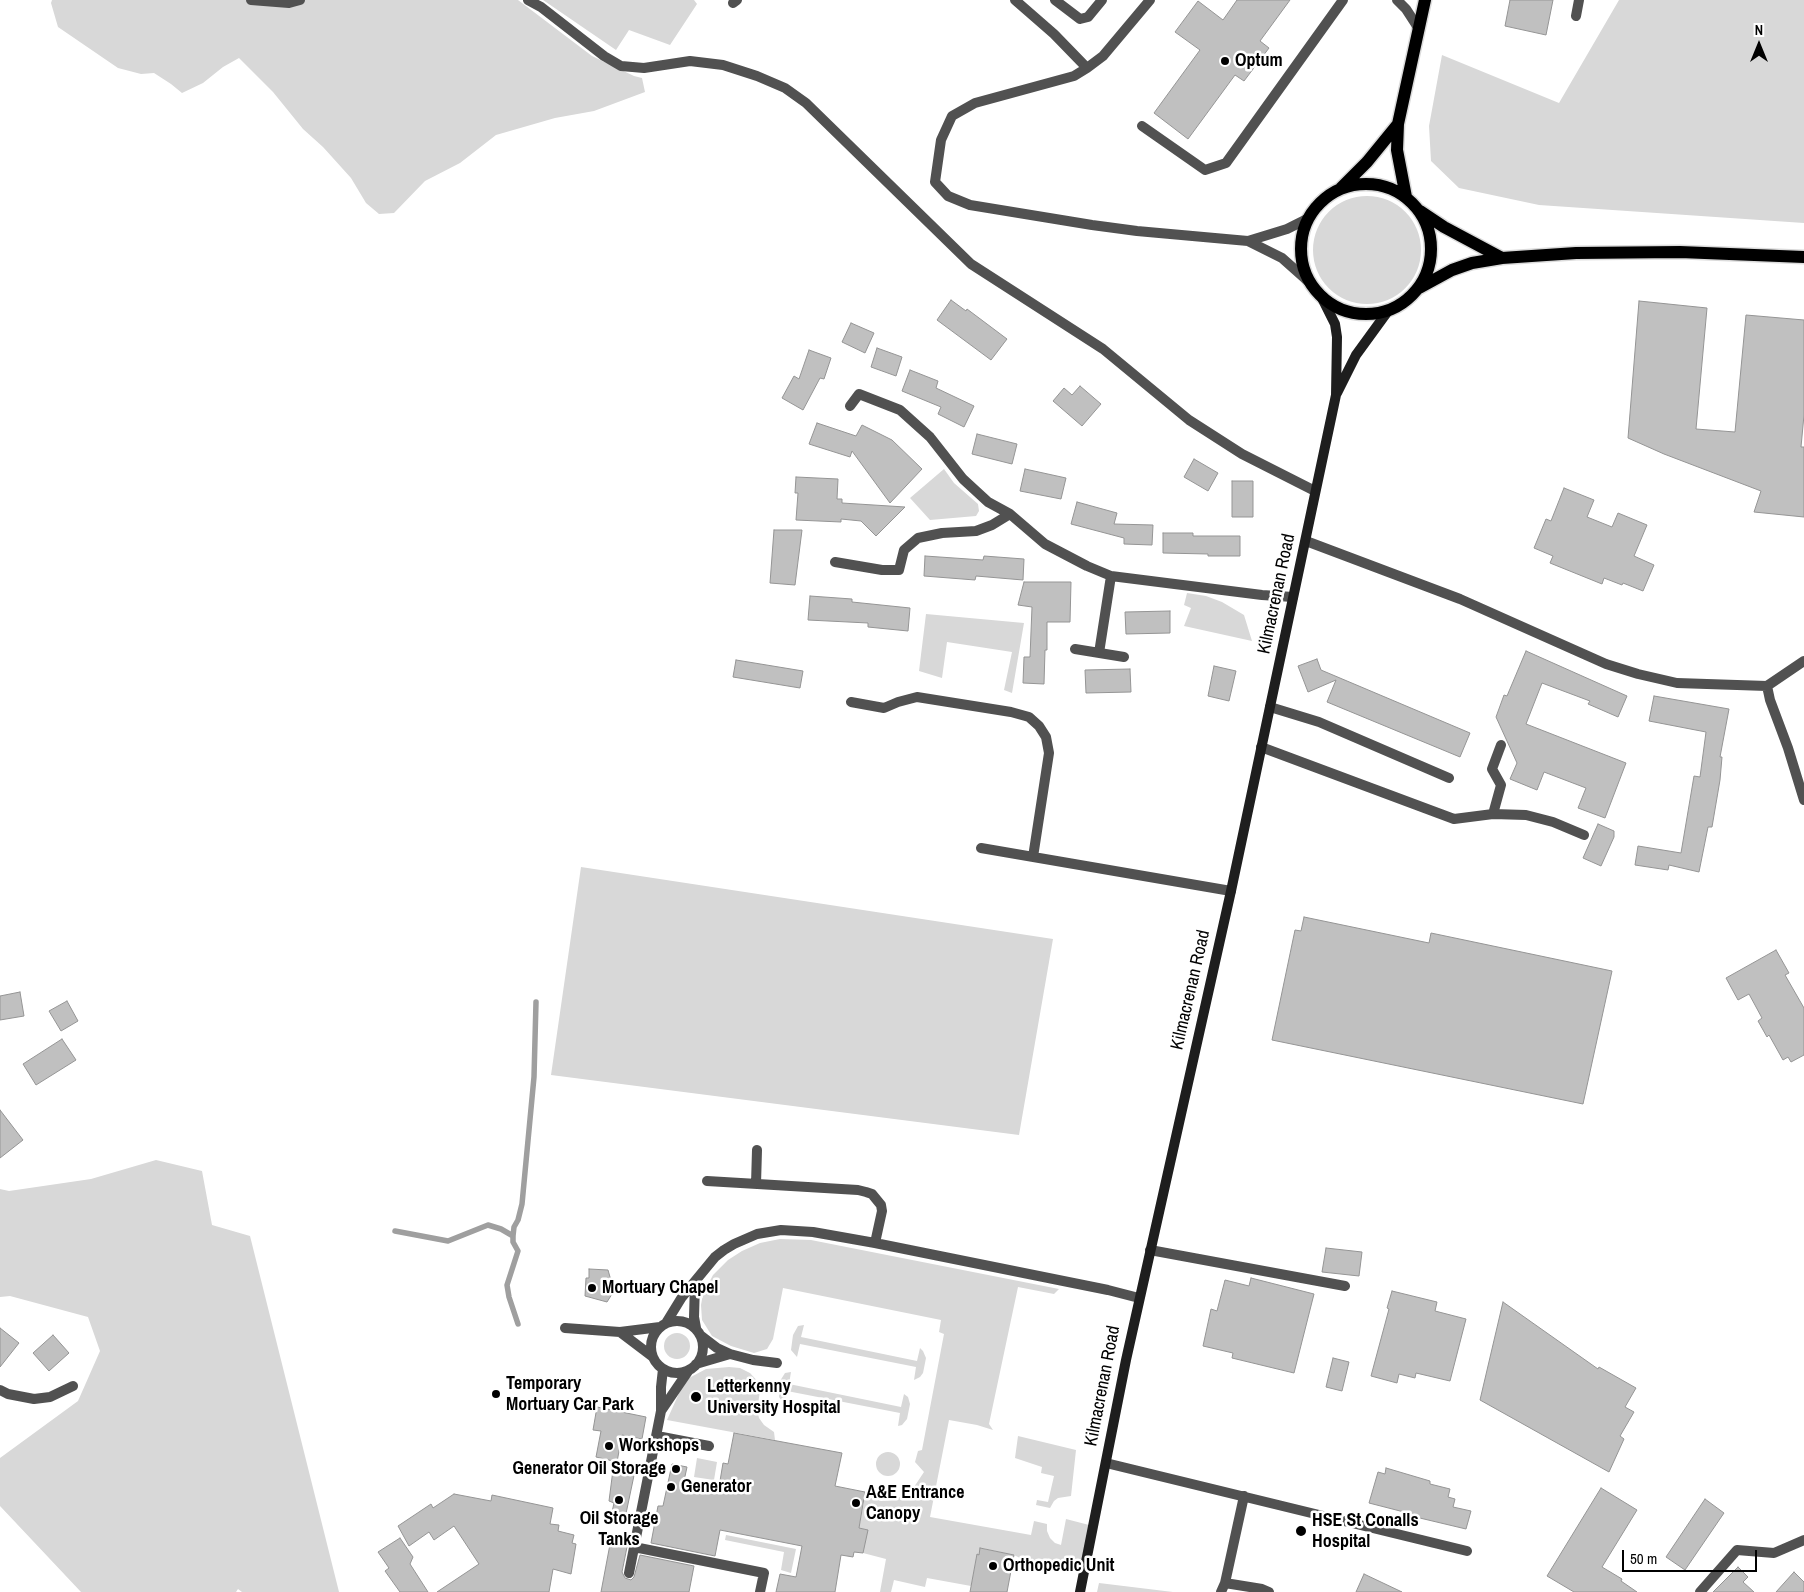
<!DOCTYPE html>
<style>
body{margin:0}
#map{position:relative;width:1804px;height:1592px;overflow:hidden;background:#fff;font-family:"Archivo Narrow",sans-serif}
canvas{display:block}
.north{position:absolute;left:1734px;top:20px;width:50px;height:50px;-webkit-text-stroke:4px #fff;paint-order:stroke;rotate:0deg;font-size:14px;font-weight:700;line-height:20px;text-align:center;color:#000}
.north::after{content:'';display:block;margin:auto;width:18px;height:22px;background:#000;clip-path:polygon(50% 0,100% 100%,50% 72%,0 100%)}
.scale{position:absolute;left:1622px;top:1550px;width:135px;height:22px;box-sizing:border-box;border:2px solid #000;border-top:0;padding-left:6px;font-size:15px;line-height:18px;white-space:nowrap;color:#000;-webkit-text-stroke:4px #fff;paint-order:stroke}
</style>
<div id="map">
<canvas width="1804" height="1592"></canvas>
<div class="north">N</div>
<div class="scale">50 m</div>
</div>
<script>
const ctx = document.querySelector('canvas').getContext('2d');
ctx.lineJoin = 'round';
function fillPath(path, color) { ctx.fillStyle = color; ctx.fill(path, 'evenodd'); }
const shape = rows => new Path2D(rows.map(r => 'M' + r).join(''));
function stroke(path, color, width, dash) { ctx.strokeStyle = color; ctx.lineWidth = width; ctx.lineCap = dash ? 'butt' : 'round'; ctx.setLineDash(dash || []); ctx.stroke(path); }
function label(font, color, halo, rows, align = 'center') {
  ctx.font = font + ' "Archivo Narrow",sans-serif'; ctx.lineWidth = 5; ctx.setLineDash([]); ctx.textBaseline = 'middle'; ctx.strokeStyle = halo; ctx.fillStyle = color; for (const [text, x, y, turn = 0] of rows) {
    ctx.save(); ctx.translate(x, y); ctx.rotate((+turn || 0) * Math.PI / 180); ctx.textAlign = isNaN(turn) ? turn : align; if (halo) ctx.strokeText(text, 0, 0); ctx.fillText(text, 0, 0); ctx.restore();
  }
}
const green = shape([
 [52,0,518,0,592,56,634,76,642,78,645,92,594,111,555,118,496,135,460,163,425,181,394,213,379,214,366,203,351,178,323,147,303,129,273,92,239,58,223,67,203,83,182,93,171,84,154,73,141,74,118,68,58,27,51,3],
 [543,0,694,0,697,4,670,45,629,30,616,50],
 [1619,0,1804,0,1804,223,1539,205,1459,188,1431,161,1429,126,1442,55,1559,103],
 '1313 250a54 54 0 1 1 108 0a54 54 0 1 1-108 0Z',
 [944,469,954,483,978,504,979,511,976,516,930,520,910,498],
 [1187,593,1206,596,1222,602,1244,615,1252,641,1184,626,1191,608,1184,605],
 [926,614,1024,623,1012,693,1004,690,1012,652,947,642,942,678,919,671],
 [581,867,1053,939,1019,1135,551,1075],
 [156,1160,202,1171,212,1225,250,1236,339,1592,242,1592,238,1589,236,1592,81,1592,0,1506,0,1458,78,1401,100,1351,88,1317,10,1296,0,1297,0,1189,9,1191,91,1179],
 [780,1239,811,1240,1059,1289,1054,1294,1018,1287,989,1424,993,1430,977,1425,949,1420,930,1517,1031,1535,1034,1521,1047,1524,1047,1531,1050,1538,1055,1543,1061,1545,1066,1519,1093,1526,1083,1572,1024,1560,1014,1555,981,1548,979,1555,977,1555,971,1586,927,1578,925,1587,894,1580,891,1592,880,1592,886,1559,863,1553,867,1530,859,1528,865,1496,881,1501,892,1500,900,1497,914,1487,924,1472,915,1462,918,1451,922,1450,944,1334,939,1332,941,1320,783,1288,773,1339,767,1349,754,1353,731,1346,712,1336,702,1320,701,1305,703,1294,713,1275,728,1260,742,1251,760,1243],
 [804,1325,801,1337,917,1361,920,1348,923,1351,926,1358,923,1373,920,1377,914,1380,916,1367,800,1344,797,1357,791,1350,793,1335,798,1326],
 '664 1346a13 13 0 1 1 26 0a13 13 0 1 1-26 0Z',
 [729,1367,740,1368,750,1373,761,1385,757,1410,759,1418,764,1425,774,1432,775,1440,667,1420,680,1391,689,1378,706,1369],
 [791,1372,789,1384,901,1407,904,1394,908,1397,910,1404,907,1419,902,1425,898,1426,900,1413,787,1391,784,1404,779,1397,780,1381,785,1373],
 [1018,1436,1076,1450,1071,1496,1058,1498,1054,1501,1050,1508,1036,1505,1037,1500,1048,1502,1054,1476,1041,1473,1042,1467,1015,1458],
 '876 1464a12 12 0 1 1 24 0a12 12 0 1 1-24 0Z',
 [697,1458,717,1462,714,1480,694,1477],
 [726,1535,796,1549,791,1573,781,1570,784,1552,725,1540],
 [1099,1583,1173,1592,1097,1592]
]);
const stream = shape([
 [395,1231,448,1241,488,1225,501,1229,513,1236],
 [518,1324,509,1297,507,1285,518,1251,513,1242,513,1236,514,1227,518,1220,522,1204,534,1077,536,1002]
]);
const building = shape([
 [1237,0,1290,0,1260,41,1269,48,1244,81,1235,75,1188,139,1154,113,1200,50,1175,32,1198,1,1223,20,1237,0],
 [1510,0,1553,0,1546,35,1505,26,1510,0],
 [951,300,966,311,967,309,1007,339,991,360,937,320,951,300],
 [1639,301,1707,308,1696,429,1735,432,1746,315,1804,320,1804,415,1801,447,1804,447,1804,517,1754,512,1761,491,1664,454,1628,438,1639,301],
 [851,323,874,333,865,353,842,342,851,323],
 [877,348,902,357,896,376,871,367,877,348],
 [809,350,831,358,824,379,820,378,803,410,782,398,794,376,799,379,809,350],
 [910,370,938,381,936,388,974,406,964,427,938,414,941,407,902,391,910,370],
 [1080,386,1101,404,1082,426,1053,401,1064,388,1072,395,1080,386],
 [817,423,856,436,862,425,892,440,922,469,890,503,852,451,850,457,809,444,817,423],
 [977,434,1017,444,1012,464,972,454,977,434],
 [1194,459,1218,473,1208,491,1184,477,1194,459],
 [1025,469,1066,478,1061,499,1020,491,1025,469],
 [796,477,838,479,837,499,842,499,842,503,905,507,876,536,861,521,841,519,841,522,796,520,798,493,795,493,796,477],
 [1232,481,1253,481,1253,517,1232,517,1232,481],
 [1564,488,1594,500,1587,517,1612,527,1618,513,1647,525,1634,556,1654,565,1643,591,1623,583,1622,585,1604,578,1602,584,1550,563,1553,556,1534,548,1546,519,1551,521,1564,488],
 [1077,502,1117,513,1114,524,1153,525,1152,545,1124,544,1124,538,1071,524,1077,502],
 [774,530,802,530,795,585,770,583,774,530],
 [1163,533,1193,533,1193,536,1240,536,1240,556,1208,556,1208,554,1163,553,1163,533],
 [925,556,983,560,984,556,1024,559,1023,580,976,576,975,580,924,576,925,556],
 [1024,582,1071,582,1070,622,1047,622,1047,650,1045,650,1044,684,1023,683,1024,657,1030,657,1032,607,1018,605,1024,582],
 [810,596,852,599,852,602,910,608,908,631,868,627,868,623,808,620,810,596],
 [1170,611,1170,633,1126,634,1125,612,1170,611],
 [1526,651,1627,696,1618,717,1588,704,1590,701,1542,683,1526,724,1626,763,1605,818,1578,808,1586,788,1544,772,1537,790,1510,779,1517,763,1496,717,1504,695,1507,696,1526,651],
 [1317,659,1321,670,1470,733,1460,757,1327,702,1336,680,1308,692,1298,666,1317,659],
 [736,660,803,671,800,688,733,677,736,660],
 [1214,666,1236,671,1229,701,1208,696,1214,666],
 [1130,669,1131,692,1086,693,1085,670,1130,669],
 [1654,696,1729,709,1720,757,1722,757,1720,780,1712,827,1708,827,1699,872,1669,865,1668,870,1635,865,1638,846,1681,853,1694,776,1700,777,1706,732,1649,721,1654,696],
 [1598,824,1614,831,1614,837,1601,866,1583,858,1598,824],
 [1304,917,1429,943,1431,933,1612,971,1583,1104,1272,1040,1295,930,1301,931,1304,917],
 [1776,950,1789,973,1785,975,1804,1008,1804,1055,1791,1062,1788,1057,1783,1060,1769,1035,1767,1037,1758,1021,1762,1018,1749,994,1738,1000,1726,978,1776,950],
 [20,992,24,1016,0,1020,0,996,20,992],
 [67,1001,78,1021,61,1031,49,1011,67,1001],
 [62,1039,76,1060,36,1085,23,1064,62,1039],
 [0,1110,23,1140,0,1158,0,1110],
 [1326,1248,1362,1252,1359,1276,1322,1272,1326,1248],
 [589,1269,608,1270,614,1291,607,1302,585,1296,586,1278,589,1278,589,1269],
 [1251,1278,1314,1294,1294,1373,1232,1358,1233,1353,1203,1346,1211,1309,1217,1311,1225,1280,1249,1286,1251,1278],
 [1392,1291,1437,1302,1435,1311,1466,1319,1450,1381,1416,1373,1415,1378,1399,1374,1397,1383,1371,1376,1389,1309,1387,1308,1392,1291],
 [1503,1302,1598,1369,1599,1367,1636,1388,1625,1407,1634,1412,1620,1436,1624,1439,1609,1472,1480,1400,1503,1302],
 [0,1328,19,1343,0,1367,0,1328],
 [53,1335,69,1353,49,1371,33,1353,53,1335],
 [1333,1358,1349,1362,1342,1391,1326,1387,1333,1358],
 [597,1407,646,1417,642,1439,622,1435,617,1462,596,1457,601,1431,593,1430,597,1407],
 [734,1433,842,1453,835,1486,865,1492,859,1528,868,1530,863,1553,854,1552,853,1557,841,1555,835,1592,776,1592,780,1574,796,1577,802,1546,720,1530,715,1556,651,1543,658,1506,663,1506,672,1464,687,1467,684,1481,719,1487,723,1463,728,1464,734,1433],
 [614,1462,636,1466,624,1523,610,1521,614,1503,609,1501,614,1462],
 [1386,1468,1430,1481,1430,1484,1450,1489,1448,1497,1455,1499,1453,1507,1471,1511,1466,1529,1403,1514,1404,1512,1369,1503,1378,1472,1385,1474,1386,1468],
 [1601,1488,1637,1510,1602,1567,1622,1579,1621,1581,1637,1592,1574,1592,1547,1576,1601,1488],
 [454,1494,491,1501,492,1495,553,1508,550,1524,559,1525,558,1531,574,1535,572,1543,576,1544,571,1574,553,1569,549,1592,437,1592,479,1564,454,1526,434,1540,429,1532,409,1546,398,1526,431,1504,433,1508,454,1494],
 [1705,1499,1724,1513,1685,1570,1666,1557,1705,1499],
 [400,1538,413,1557,410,1564,428,1592,400,1592,385,1571,389,1568,378,1552,400,1538],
 [611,1539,628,1542,622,1572,625,1578,631,1580,634,1577,640,1555,694,1566,689,1592,601,1592,611,1539],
 [980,1548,1014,1555,1007,1592,970,1592,977,1554,979,1555,980,1548],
 [1738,1567,1748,1577,1743,1582,1754,1592,1713,1592,1738,1567],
 [1794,1572,1804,1582,1804,1592,1776,1592,1794,1572],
 [1364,1574,1402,1592,1356,1592,1364,1574]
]);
const service = shape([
 [1015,0,1054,34,1087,68],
 [1055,0,1080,19,1088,17,1102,0],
 [1150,0,1103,56,1087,68,1074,76,975,103,952,116,941,140,935,182,948,196,970,205,1092,225,1137,231,1248,241,1287,229,1309,218],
 [1397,0,1406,9,1419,29],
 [733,3,737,0],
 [1576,16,1579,0],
 [1142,126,1205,170,1226,163,1343,0],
 [1248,241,1282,258,1309,282],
 [851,702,884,708,898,702,917,697,1011,712,1029,717,1039,726,1046,737,1049,753,1033,857],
 [1261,747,1454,819,1493,814,1526,815,1553,822,1584,835],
 [1493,814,1501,785,1492,769,1501,745],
 [981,848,1231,891],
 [707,1181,858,1190,866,1192,872,1194,881,1205,882,1211,875,1243],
 [756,1184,757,1150],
 [1150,1250,1345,1286],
 [695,1283,694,1317,696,1328],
 '651 1347a26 26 0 1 1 52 0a26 26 0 1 1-52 0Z',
 [666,1323,682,1297,715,1257,724,1250,734,1244,757,1234,781,1230,813,1232,875,1243,1108,1290,1139,1298],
 [565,1328,620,1332,660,1327],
 [620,1332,653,1357],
 [700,1335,717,1348,730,1354,753,1360,777,1363],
 [696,1364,730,1354],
 [661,1411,689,1370],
 [657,1436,709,1446],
 [1106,1463,1467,1551],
 [634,1547,764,1573,760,1592],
 [629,1573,661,1411,661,1387,663,1369],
 [1225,1583,1262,1589,1269,1592],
 [1221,1592,1225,1583,1244,1496],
 [1700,1592,1737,1550,1774,1553,1804,1540]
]);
const minor = shape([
 [251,0,289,3,300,0],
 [528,0,541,7,604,56,621,66,644,68,690,61,723,65,757,76,785,88,806,103,971,264,1103,349,1189,420,1242,454,1315,491],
 [850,406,859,394,900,410,930,437,963,479,988,502,1010,514],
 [1306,541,1460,599,1606,664,1638,674,1677,683,1767,686,1770,700,1788,748,1804,800],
 [835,562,882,570,899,570,904,550,918,538,942,533,976,531,992,525,1010,514,1045,544,1087,566,1111,576,1262,595,1293,597],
 [1075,649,1124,657],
 [1099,653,1111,576],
 [1767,686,1804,661],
 [1270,707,1319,722,1449,778],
 [0,1390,8,1394,34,1399,50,1397,73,1386]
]);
const secondary = shape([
 [1337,393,1356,355,1388,311],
 [1080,1592,1126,1360,1231,891,1336,395,1337,337,1335,324,1322,298]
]);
const primary = shape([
 '1301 249a65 65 0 1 1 130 0a65 65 0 1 1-130 0Z',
 [1341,188,1367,162,1398,124],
 [1406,197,1397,150,1398,124,1425,0],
 [1420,211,1444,227,1502,258],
 [1419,288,1452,270,1472,263,1502,258,1576,253,1680,252,1804,257]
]);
const markers = [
 [1225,61,5,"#000"],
 [592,1288,5,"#000"],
 [496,1394,5,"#000"],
 [696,1397,6,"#000"],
 [609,1446,5,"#000"],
 [676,1469,5,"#000"],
 [671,1487,5,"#000"],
 [619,1500,5,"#000"],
 [856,1503,5,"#000"],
 [1301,1531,6,"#000"],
 [993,1566,5,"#000"]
];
const poiNames = [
 ["Optum",1235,61],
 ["Mortuary Chapel",602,1288],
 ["Temporary",506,1384],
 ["Mortuary Car Park",506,1405],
 ["Letterkenny",707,1387],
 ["University Hospital",707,1408],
 ["Workshops",619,1446],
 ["Generator Oil Storage",666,1469,"right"],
 ["Generator",681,1487],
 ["A&E Entrance",866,1493],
 ["Canopy",866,1514],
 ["Oil Storage",619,1519,"center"],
 ["Tanks",619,1540,"center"],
 ["HSE St Conalls",1312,1521],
 ["Hospital",1312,1542],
 ["Orthopedic Unit",1003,1566]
];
const streetNames = [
 ["Kilmacrenan Road",1277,594,-78],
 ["Kilmacrenan Road",1191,990,-77],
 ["Kilmacrenan Road",1103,1386,-79]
];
fillPath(green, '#d8d8d8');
stroke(stream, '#9f9f9f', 5.5);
fillPath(building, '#c0c0c0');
stroke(building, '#959595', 1);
stroke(primary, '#dbdbdb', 15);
stroke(service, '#515151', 10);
stroke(minor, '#515151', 10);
stroke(secondary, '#1e1e1e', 10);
stroke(primary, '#000', 12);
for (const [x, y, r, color] of markers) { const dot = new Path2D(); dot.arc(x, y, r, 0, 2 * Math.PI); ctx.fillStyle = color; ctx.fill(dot); stroke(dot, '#fff', 2); }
label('bold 18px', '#000', '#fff', poiNames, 'left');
label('18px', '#000', '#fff', streetNames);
</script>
